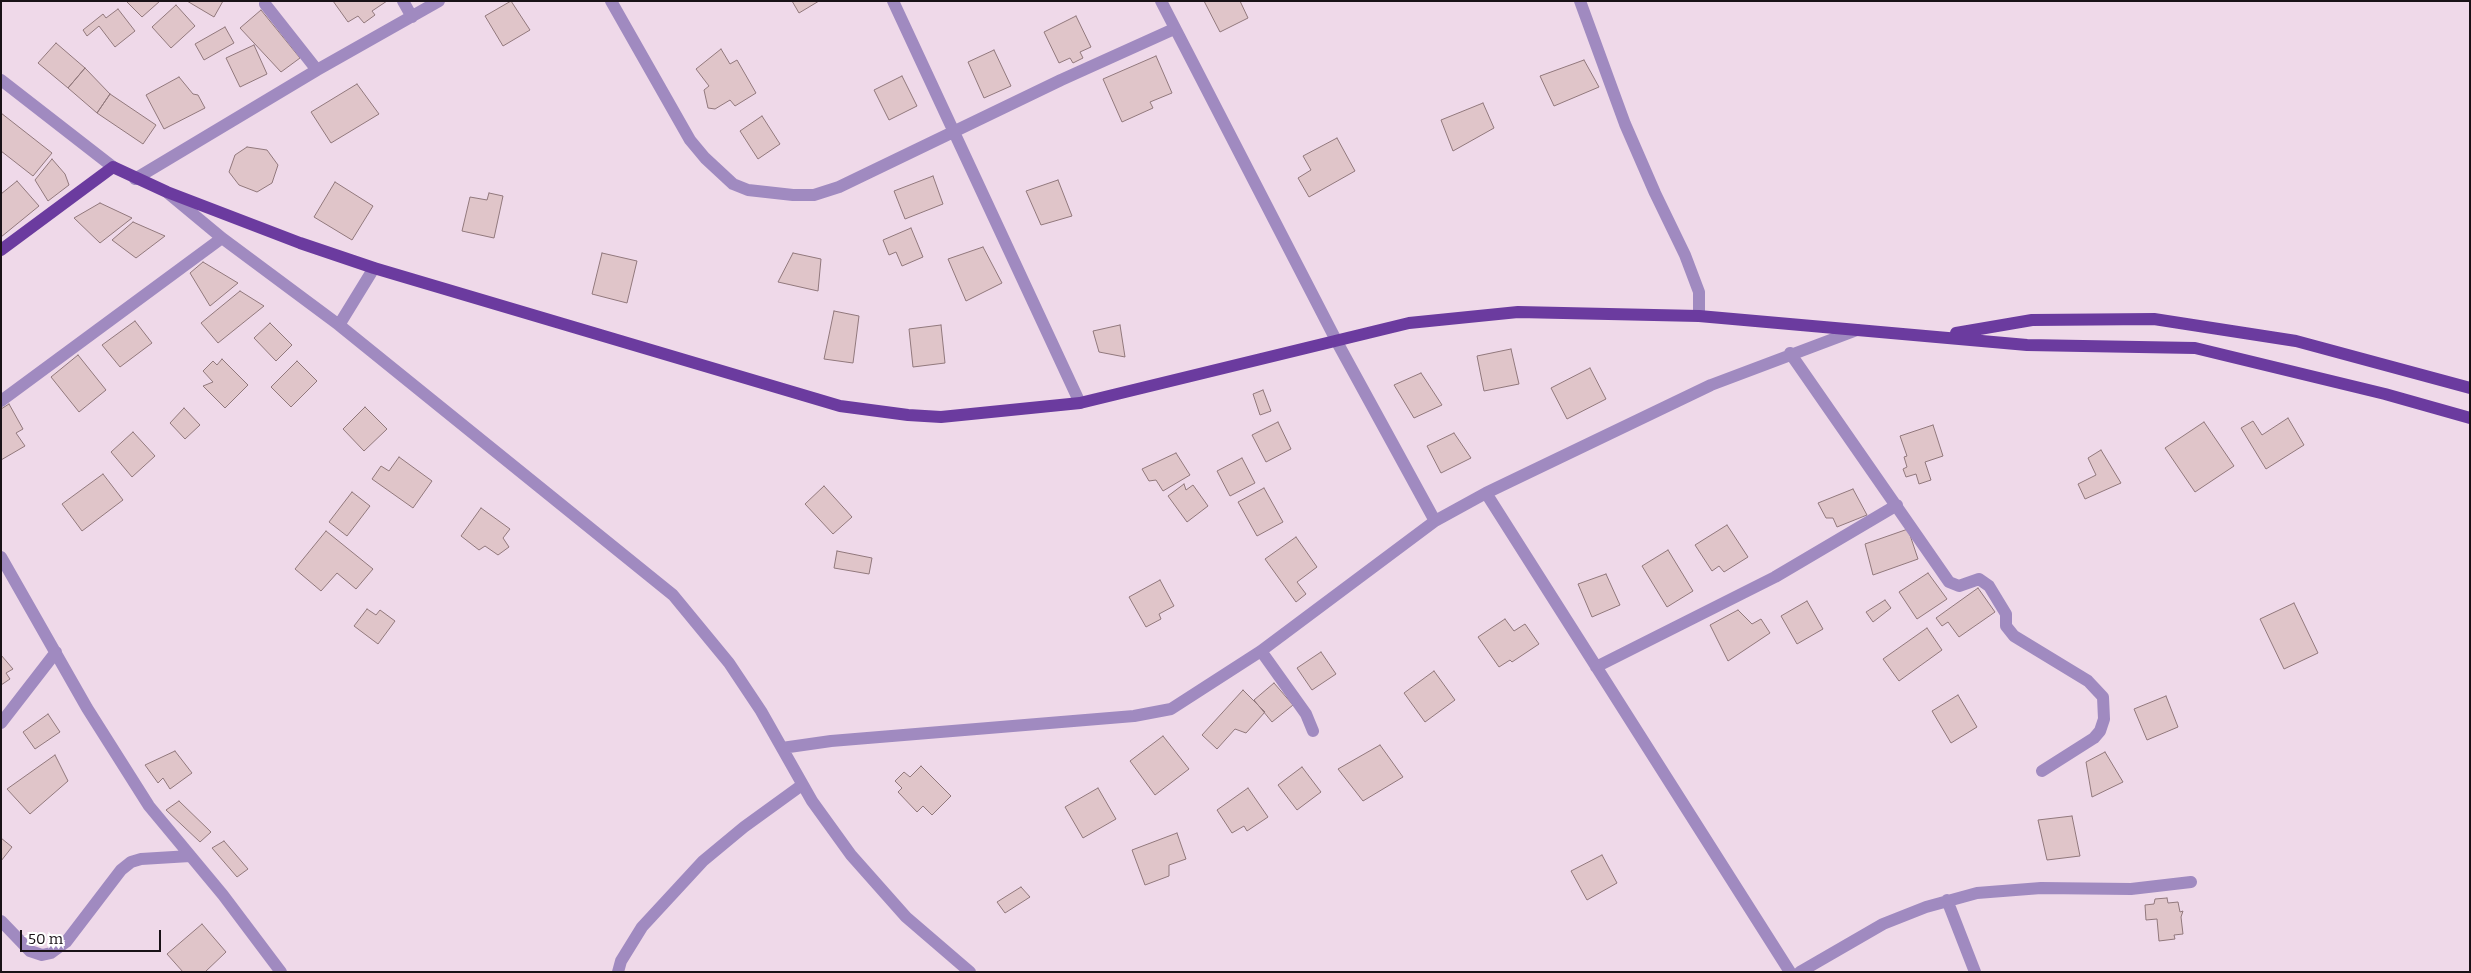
<!DOCTYPE html>
<style>
body{margin:0}
#map{position:relative;width:2471px;height:973px;overflow:hidden;background:#efd9e9;font-family:Bitter,serif}
canvas{display:block}
.frame{position:absolute;inset:0;border:2px solid #191217;pointer-events:none}
.scale{position:absolute;left:20px;top:930px;width:141px;height:22px;box-sizing:border-box;border:2px solid #191217;border-top:0;padding-left:6px;font-size:15px;line-height:18px;white-space:nowrap;color:#191217;-webkit-text-stroke:4px #fff;paint-order:stroke}
</style>
<div id="map">
<canvas width="2471" height="973"></canvas>
<div class="frame"></div>
<div class="scale">50 m</div>
</div>
<script>
const ctx = document.querySelector('canvas').getContext('2d');
ctx.lineJoin = 'round';
function fillPath(path, color) { ctx.fillStyle = color; ctx.fill(path, 'evenodd'); }
const shape = rows => new Path2D(rows.map(r => 'M' + r).join(''));
function stroke(path, color, width, dash) { ctx.strokeStyle = color; ctx.lineWidth = width; ctx.lineCap = dash ? 'butt' : 'round'; ctx.setLineDash(dash || []); ctx.stroke(path); }
const building = shape([
 [126,1,160,1,142,17,126,1],
 [187,1,223,1,214,17,187,1],
 [333,1,387,1,372,11,375,15,364,23,358,16,348,22,333,1],
 [511,1,530,30,503,46,485,16,511,1],
 [792,1,819,1,799,13,792,1],
 [1204,1,1240,1,1248,18,1220,32,1204,1],
 [176,5,195,26,171,48,152,27,176,5],
 [118,9,135,31,115,47,99,26,87,36,83,30,103,14,106,18,118,9],
 [261,10,300,58,281,72,240,28,261,10],
 [1076,16,1091,47,1080,52,1083,58,1073,63,1070,58,1059,63,1044,32,1076,16],
 [225,27,234,43,204,60,195,44,225,27],
 [56,43,85,68,68,88,38,63,56,43],
 [254,45,267,74,240,87,226,58,254,45],
 [721,49,730,64,737,60,756,93,735,106,730,100,715,109,708,108,704,90,709,86,696,69,721,49],
 [994,50,1011,86,984,98,968,62,994,50],
 [1156,56,1172,93,1150,102,1153,108,1122,122,1103,79,1156,56],
 [1584,60,1599,87,1554,106,1540,76,1584,60],
 [85,68,110,94,97,113,68,88,85,68],
 [902,76,917,106,889,120,874,90,902,76],
 [179,77,193,94,198,95,205,108,164,129,146,95,179,77],
 [357,84,379,114,331,143,311,112,357,84],
 [110,94,156,125,143,144,97,113,110,94],
 [1483,103,1494,128,1453,151,1441,120,1483,103],
 [1,113,52,153,33,176,1,151,1,113],
 [762,116,780,144,758,159,740,131,762,116],
 [1337,138,1355,171,1309,197,1298,178,1311,170,1303,156,1337,138],
 [247,147,267,150,278,165,272,183,257,192,239,185,229,172,235,155,247,147],
 [52,159,65,174,69,185,48,201,35,180,52,159],
 [933,176,943,204,905,219,894,191,933,176],
 [1058,180,1072,216,1041,225,1026,191,1058,180],
 [17,181,39,206,1,237,1,194,17,181],
 [335,182,373,206,352,240,314,217,335,182],
 [489,193,503,196,494,238,462,231,470,197,487,200,489,193],
 [100,203,132,218,100,243,74,218,100,203],
 [133,222,165,236,136,258,112,240,133,222],
 [911,228,923,257,902,266,896,252,889,255,883,240,911,228],
 [983,247,1002,283,966,301,948,259,983,247],
 [602,253,637,261,627,303,592,294,602,253],
 [793,253,821,259,818,291,778,282,793,253],
 [203,262,238,283,210,306,190,273,203,262],
 [240,291,264,306,218,343,201,323,240,291],
 [834,311,859,316,853,363,824,359,834,311],
 [135,321,152,343,120,367,102,345,135,321],
 [270,323,292,345,276,361,254,338,270,323],
 [941,325,945,363,913,367,909,329,941,325],
 [1120,325,1125,357,1099,352,1093,331,1120,325],
 [1511,349,1519,384,1484,391,1477,356,1511,349],
 [78,355,106,390,79,412,51,377,78,355],
 [222,359,248,385,225,408,203,386,213,382,203,371,213,361,217,365,222,359],
 [297,361,317,381,291,407,271,387,297,361],
 [1590,368,1606,399,1567,419,1551,388,1590,368],
 [1421,373,1442,405,1414,418,1394,385,1421,373],
 [1263,390,1271,411,1260,415,1253,394,1263,390],
 [9,404,23,429,16,433,25,446,1,460,1,409,9,404],
 [365,407,387,429,364,451,343,429,365,407],
 [184,408,200,425,185,439,170,423,184,408],
 [2288,418,2304,445,2266,469,2241,428,2253,421,2262,435,2288,418],
 [1278,422,1291,449,1266,462,1252,435,1278,422],
 [2204,422,2234,466,2195,492,2165,448,2204,422],
 [1933,425,1943,456,1925,462,1931,480,1919,484,1916,474,1906,477,1903,469,1907,467,1904,457,1907,456,1900,436,1933,425],
 [133,432,155,456,132,477,111,452,133,432],
 [1454,433,1471,458,1441,473,1427,446,1454,433],
 [2101,450,2121,483,2085,499,2078,484,2096,475,2088,458,2101,450],
 [1176,453,1190,475,1163,491,1156,480,1149,481,1142,469,1176,453],
 [399,457,432,481,413,508,372,479,381,466,389,471,399,457],
 [1242,458,1255,483,1230,496,1217,471,1242,458],
 [103,474,123,500,82,531,62,504,103,474],
 [1184,484,1186,490,1193,485,1208,506,1187,522,1168,496,1184,484],
 [824,486,852,517,833,534,805,504,824,486],
 [1264,488,1283,522,1257,536,1238,502,1264,488],
 [1853,489,1867,515,1837,527,1833,518,1826,518,1818,503,1853,489],
 [352,492,370,506,347,536,329,522,352,492],
 [481,508,510,529,503,538,509,547,498,555,485,546,479,550,461,536,481,508],
 [1727,525,1748,557,1724,572,1719,566,1712,571,1695,545,1727,525],
 [1908,529,1918,559,1873,575,1865,544,1908,529],
 [326,531,373,569,356,589,337,573,321,591,295,569,326,531],
 [1296,537,1317,567,1297,582,1306,594,1296,602,1265,559,1296,537],
 [1668,550,1693,591,1667,607,1642,566,1668,550],
 [837,551,872,558,869,574,834,568,837,551],
 [1928,573,1947,599,1917,619,1899,592,1928,573],
 [1606,574,1620,605,1592,617,1578,584,1606,574],
 [1160,580,1174,606,1159,614,1161,619,1146,627,1129,597,1160,580],
 [1978,588,1995,612,1959,637,1948,622,1942,626,1936,618,1978,588],
 [1885,600,1891,608,1873,622,1866,612,1885,600],
 [1807,601,1823,629,1797,644,1781,616,1807,601],
 [2294,603,2318,653,2284,669,2260,619,2294,603],
 [367,609,376,615,380,610,395,621,378,644,354,626,367,609],
 [1738,610,1752,624,1761,619,1770,633,1728,661,1710,625,1738,610],
 [1505,619,1514,631,1525,624,1539,644,1512,662,1510,660,1499,667,1478,637,1505,619],
 [1927,628,1942,650,1899,681,1883,659,1927,628],
 [1321,652,1336,674,1312,690,1297,668,1321,652],
 [1,655,13,669,6,673,10,679,1,685,1,655],
 [1434,671,1455,700,1425,722,1404,693,1434,671],
 [1274,683,1293,705,1272,722,1254,700,1274,683],
 [1243,690,1265,712,1246,733,1235,729,1217,749,1202,735,1243,690],
 [1958,695,1977,727,1951,743,1932,711,1958,695],
 [2166,696,2178,727,2147,740,2134,709,2166,696],
 [48,714,60,732,35,749,23,732,48,714],
 [1163,736,1189,769,1155,795,1130,761,1163,736],
 [1380,745,1403,777,1363,801,1338,769,1380,745],
 [175,751,192,773,170,789,163,778,158,783,145,765,175,751],
 [2105,752,2123,782,2092,797,2086,762,2105,752],
 [55,755,68,781,30,814,7,789,55,755],
 [921,766,951,796,932,815,923,806,917,812,898,792,902,788,895,781,904,772,910,777,921,766],
 [1302,767,1321,792,1297,810,1278,785,1302,767],
 [1098,788,1116,819,1083,838,1065,807,1098,788],
 [1248,788,1268,817,1247,831,1244,826,1232,833,1217,810,1248,788],
 [179,801,211,832,200,842,166,810,179,801],
 [2072,816,2080,856,2047,860,2038,820,2072,816],
 [1177,833,1186,859,1169,865,1169,876,1145,885,1132,850,1177,833],
 [1,838,12,847,1,861,1,838],
 [224,841,248,869,237,877,212,848,224,841],
 [1602,855,1617,883,1587,900,1571,871,1602,855],
 [1021,887,1030,897,1005,913,997,902,1021,887],
 [2167,898,2168,903,2178,902,2180,912,2183,911,2181,917,2183,934,2174,935,2175,939,2159,941,2157,919,2146,920,2145,905,2154,904,2155,899,2167,898],
 [202,924,226,952,205,972,183,972,167,954,202,924]
]);
const minor = shape([
 [403,1,412,17],
 [611,1,690,140,705,158,733,184,748,190,793,195,814,195,839,187,1061,80,1174,29],
 [893,1,1080,403],
 [1161,1,1337,342,1435,521],
 [1580,1,1625,124,1655,193,1685,255,1699,292,1699,316],
 [265,4,317,70],
 [1,80,113,167],
 [135,179,317,70,439,1],
 [169,194,222,238,339,325,673,595,729,663,761,711,812,801,851,855,906,917,970,972],
 [339,325,374,268],
 [1790,353,1949,582,1959,586,1979,579,1989,586,2006,614,2006,626,2014,636,2088,681,2103,697,2104,719,2100,731,2094,738,2042,771],
 [1,401,222,238],
 [1486,493,1790,972],
 [1,557,87,708,149,806,223,895,281,972],
 [1261,651,1306,714,1313,731],
 [1596,667,1775,577,1897,505],
 [1,723,56,652],
 [782,748,831,741,1134,716,1171,709,1261,651,1435,521,1486,493,1711,385,1857,330],
 [1947,900,1975,972],
 [1,921,30,951,42,955,51,953,66,942,121,870,131,862,141,859,190,856],
 [618,972,621,961,642,927,703,861,744,827,802,785],
 [1800,972,1883,924,1926,907,1977,893,2041,888,2131,889,2191,882]
]);
const major = shape([
 [1,250,113,167,167,192,300,243,374,268,840,406,908,415,941,417,1080,403,1409,323,1518,312,1699,316,2027,345,2195,348,2385,394,2470,418],
 [1956,333,2032,320,2154,319,2296,341,2470,388]
]);
fillPath(building, '#e0c5c9');
stroke(building, '#91787c', 1);
stroke(minor, '#a08ac0', 12);
stroke(major, '#6b3b9f', 12);
</script>
